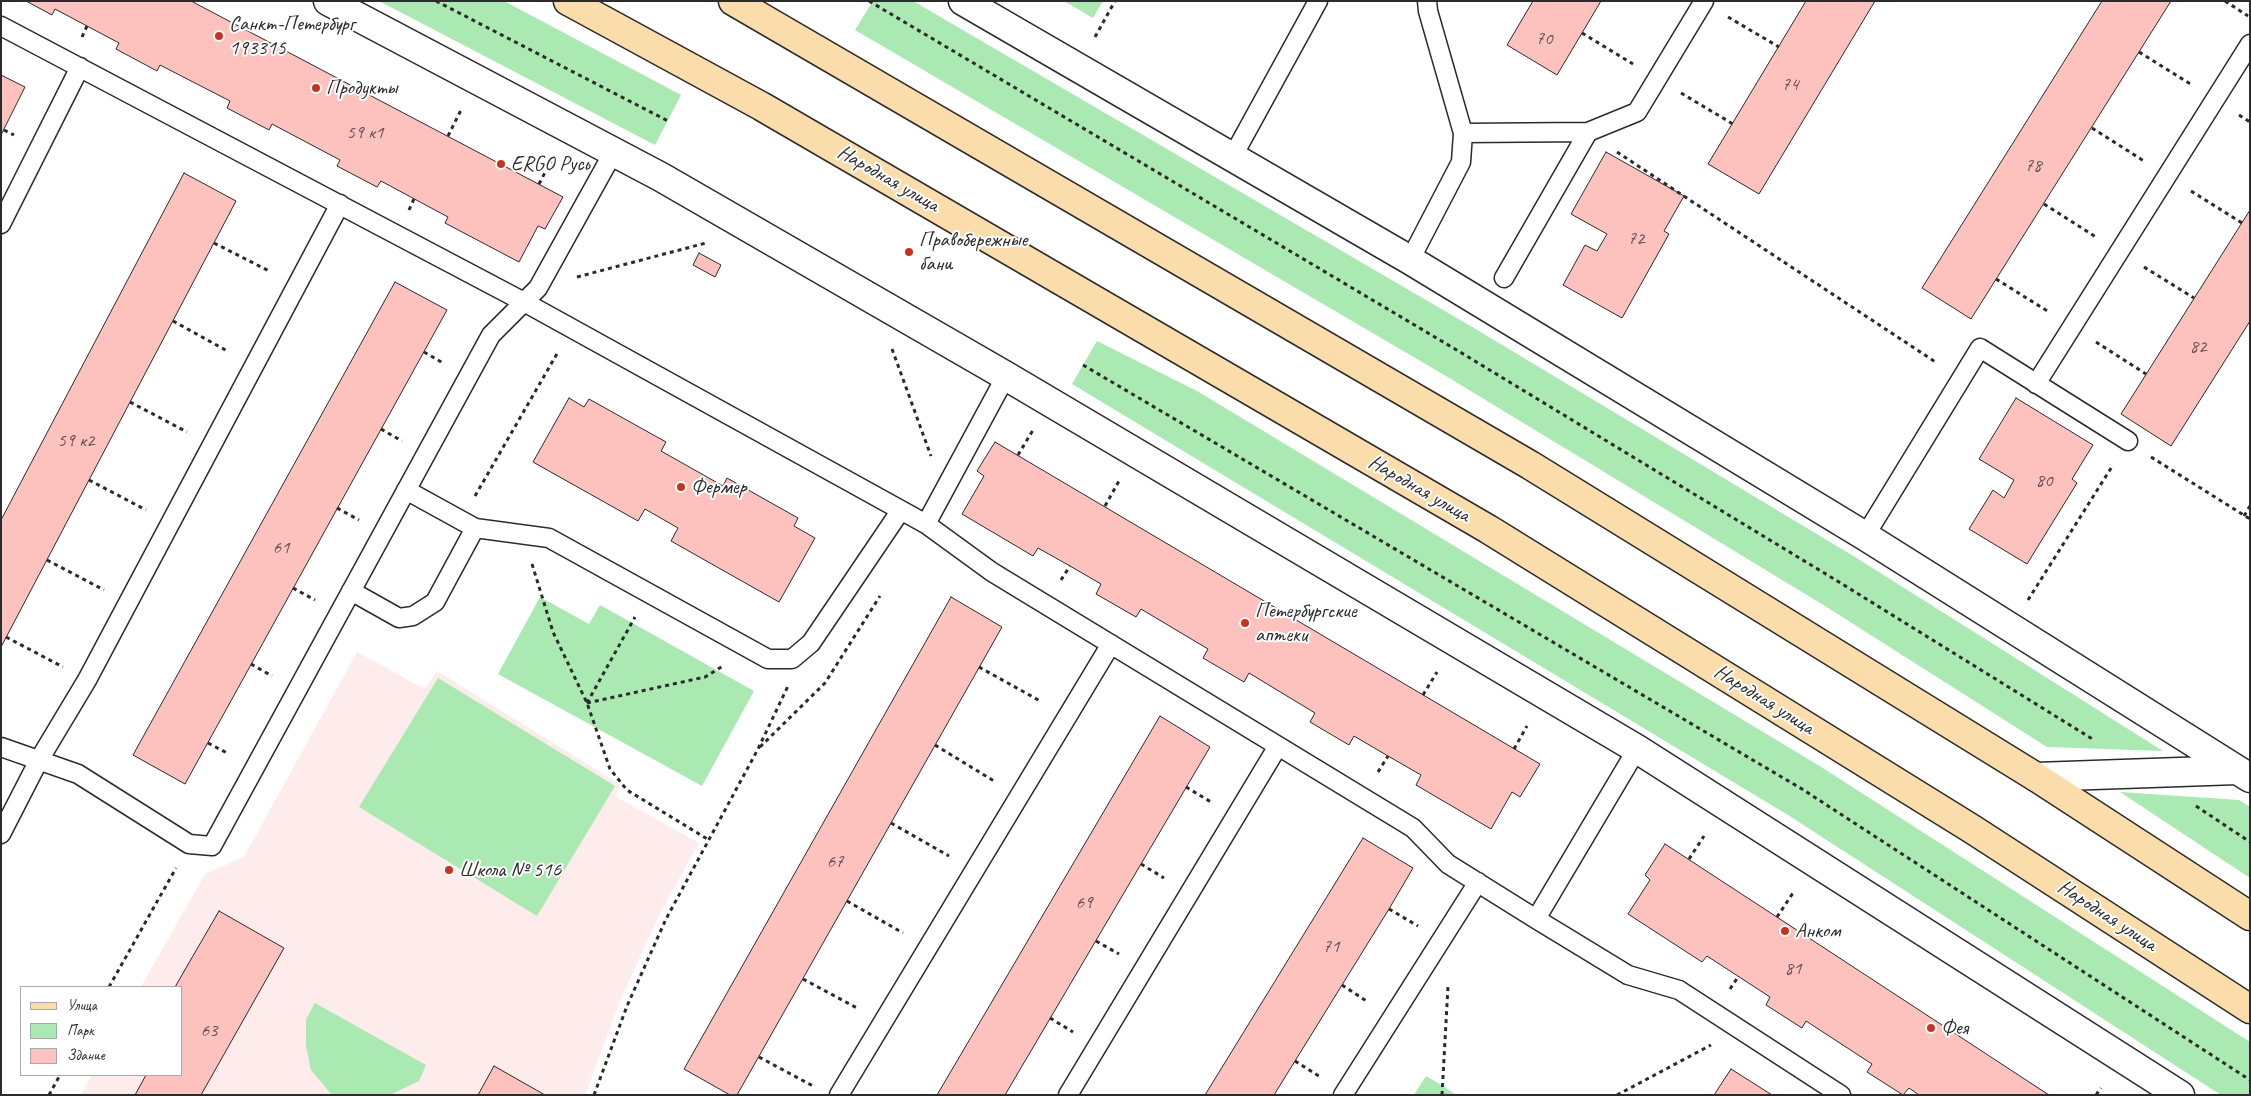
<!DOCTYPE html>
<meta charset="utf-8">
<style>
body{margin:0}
#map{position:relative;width:2251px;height:1096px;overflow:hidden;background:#fff;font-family:Caveat,sans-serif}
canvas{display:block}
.frame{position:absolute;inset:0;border:2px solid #2b2b2b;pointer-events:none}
.legend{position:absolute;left:20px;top:986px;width:162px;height:90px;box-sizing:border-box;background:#fff;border:1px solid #aaa;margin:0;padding:6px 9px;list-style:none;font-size:15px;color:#2b2b2b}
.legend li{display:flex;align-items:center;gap:10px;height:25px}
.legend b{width:25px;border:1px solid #aaa}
</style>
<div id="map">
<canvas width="2251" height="1096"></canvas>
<div class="frame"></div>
<ul class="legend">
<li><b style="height:6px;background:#fbddab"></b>Улица</li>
<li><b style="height:14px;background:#aae9b1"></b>Парк</li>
<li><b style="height:14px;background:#fdc1be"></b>Здание</li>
</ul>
</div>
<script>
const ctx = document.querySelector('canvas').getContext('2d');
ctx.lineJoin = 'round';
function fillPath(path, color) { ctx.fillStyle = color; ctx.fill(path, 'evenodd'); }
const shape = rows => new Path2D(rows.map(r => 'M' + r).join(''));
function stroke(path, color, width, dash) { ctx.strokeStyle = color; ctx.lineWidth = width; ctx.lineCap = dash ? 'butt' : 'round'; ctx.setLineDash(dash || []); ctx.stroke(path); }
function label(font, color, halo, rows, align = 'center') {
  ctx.font = font + ' Caveat,sans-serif'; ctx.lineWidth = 4; ctx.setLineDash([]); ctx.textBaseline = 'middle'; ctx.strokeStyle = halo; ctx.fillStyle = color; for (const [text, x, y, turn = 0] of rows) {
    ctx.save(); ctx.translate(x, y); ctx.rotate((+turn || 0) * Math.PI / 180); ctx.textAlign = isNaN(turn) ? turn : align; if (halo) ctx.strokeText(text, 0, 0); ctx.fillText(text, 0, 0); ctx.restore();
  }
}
const built = shape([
 [357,652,425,689,437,671,621,785,615,796,699,843,659,915,620,1001,585,1095,81,1095,92,1075,181,1075,181,987,141,987,205,874,244,857]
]);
const green = shape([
 [379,1,504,1,681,95,655,145],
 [873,1,913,1,1474,328,1855,557,2163,751,2047,747,1825,606,1446,376,855,30],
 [1064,1,1103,1,1093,18],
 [1097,341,1197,391,1818,765,2250,1042,2250,1095,2221,1095,1788,815,1072,384],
 [540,597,589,624,600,605,754,691,702,786,498,674],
 [438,678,615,786,537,916,359,807],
 [2120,792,2239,800,2250,807,2250,878],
 [315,1003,426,1065,419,1081,390,1095,332,1095,311,1070,306,1046,306,1019],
 [1426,1076,1443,1086,1456,1095,1414,1095]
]);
const building = shape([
 [26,1,191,1,563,197,545,229,538,226,519,262,445,223,448,217,381,181,377,187,337,166,340,160,272,124,269,130,227,108,230,101,160,65,157,71,116,49,119,43,55,9,52,15,26,1],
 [1533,1,1601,1,1557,75,1507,45,1533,1],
 [1806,1,1875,1,1759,194,1708,164,1806,1],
 [2102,1,2171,1,1971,319,1922,288,2102,1],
 [1,75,25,87,1,135,1,75],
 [1606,152,1684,196,1664,231,1669,234,1622,318,1563,285,1585,245,1597,251,1607,234,1571,214,1606,152],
 [184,173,236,201,1,647,1,520,184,173],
 [2250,210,2250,321,2171,446,2121,414,2250,210],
 [699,253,721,265,715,277,693,265,699,253],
 [395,282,447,310,185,784,133,755,395,282],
 [569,398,584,407,589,399,666,442,661,451,723,486,727,478,798,518,794,526,815,538,779,602,671,541,678,528,645,509,638,521,533,462,569,398],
 [2016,398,2093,445,2072,479,2077,483,2027,564,1969,529,1993,490,2004,498,2014,480,1979,459,2016,398],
 [995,442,1540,764,1520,797,1512,792,1491,829,1416,785,1421,775,1388,756,1354,736,1349,745,1310,722,1315,713,1249,673,1244,682,1203,658,1208,649,1141,609,1136,617,1096,594,1101,584,1070,566,1038,548,1033,556,962,514,984,476,977,471,995,442],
 [951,597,1002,627,737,1095,730,1095,684,1069,951,597],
 [1160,716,1210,747,1141,864,1005,1095,937,1095,1160,716],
 [1363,838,1413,868,1389,909,1274,1095,1205,1095,1363,838],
 [1665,844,1809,938,2049,1095,1919,1095,1909,1088,1903,1095,1867,1072,1872,1064,1806,1021,1802,1028,1766,1005,1770,997,1707,956,1702,962,1628,914,1650,880,1645,875,1665,844],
 [219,911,284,948,201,1095,135,1095,146,1075,181,1075,181,987,175,987,219,911],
 [494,1066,545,1095,478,1095,494,1066],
 [1731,1069,1772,1095,1714,1095,1731,1069]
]);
const path = shape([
 [436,1,668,121],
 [869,1,1460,352,1839,582,2094,740],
 [2225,1,2248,16],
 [1728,17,1779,47],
 [1582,33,1633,64],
 [82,37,87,26],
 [1095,37,1115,1],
 [2139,52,2192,85],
 [1681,93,1733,124],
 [2239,115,2250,122],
 [2092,128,2144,161],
 [4,130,14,135],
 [448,136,461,110],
 [1617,152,1937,363],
 [539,184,552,159],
 [2191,191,2242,223],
 [2044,204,2096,237],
 [409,210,414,199],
 [214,243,271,272],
 [2144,267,2194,298],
 [577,277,706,243],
 [1996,279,2049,312],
 [173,321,229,352],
 [2096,342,2146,374],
 [892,349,931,456],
 [424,352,443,363],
 [1083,365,1802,789,2250,1080],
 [130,402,187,432],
 [381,429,402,441],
 [1018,455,1033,430],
 [2151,457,2250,519],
 [89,480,146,510],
 [475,496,558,352],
 [1105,506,1119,481],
 [337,508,359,520],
 [2244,516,2250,506],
 [47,560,104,590],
 [532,564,553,632,587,703,610,769,627,790,709,840],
 [1061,580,1070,566],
 [293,588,315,600],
 [2028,600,2113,465],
 [6,637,63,667],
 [251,664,272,676],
 [979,667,1042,702],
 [1423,695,1437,672],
 [587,703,705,677,723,666],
 [587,703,635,617],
 [208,743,229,754],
 [935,745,994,781],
 [760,747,825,683,880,596],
 [1514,749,1527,726],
 [1378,772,1388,756],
 [1186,787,1211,802],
 [2196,806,2250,842],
 [891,823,949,856],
 [1689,859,1704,836],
 [1141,864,1164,878],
 [847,901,903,933],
 [1389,909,1418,926],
 [1777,917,1793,893],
 [1096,941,1119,954],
 [803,979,857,1008],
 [1342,985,1368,1002],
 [109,987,176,868],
 [1730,989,1738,977],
 [1050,1018,1073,1032],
 [759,1057,813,1086],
 [1295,1061,1322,1078],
 [49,1095,60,1075],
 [594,1095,627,1006,666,919,758,749,788,686],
 [1442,1095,1448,986],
 [1617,1095,1711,1045],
 [2096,1095,2101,1088]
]);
const lane = shape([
 [1,26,524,302,926,524,992,572,1413,828,1448,864,1536,919,1628,975,1679,990,1841,1095],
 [1463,133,1588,132],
 [1233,156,1318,1],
 [1,224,80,67],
 [1410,260,1461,162,1463,133,1428,11,1427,1],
 [1504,278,1588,132,1637,112,1704,1],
 [2036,384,2250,44],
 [926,524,1006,376],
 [475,528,549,538,768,659,792,659,811,643,901,510],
 [1865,536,1980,348,2128,441],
 [351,591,399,618,413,616,435,602,475,528,406,490],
 [1,747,78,774,189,844,212,846,491,335,538,288,614,151],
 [1,834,39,760,87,680,340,204],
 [1536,919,1637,749],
 [839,1095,1111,644],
 [1068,1095,1278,746],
 [1343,1095,1478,882]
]);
const street = shape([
 [328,1,661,177,1006,376,1637,749,2180,1095],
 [963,1,1410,260,1865,536,2250,778],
 [2036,777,2237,770]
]);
const primary = shape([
 [568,1,761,106,1488,529,1972,829,2250,1009],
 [733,1,1530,465,2036,777,2250,916]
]);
const markers = [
 [219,36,5,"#c8321e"],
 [316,88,5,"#c8321e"],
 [501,164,5,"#c8321e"],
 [909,252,5,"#c8321e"],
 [681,487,5,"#c8321e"],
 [1245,623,5,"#c8321e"],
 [449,870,5,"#c8321e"],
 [1785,931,5,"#c8321e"],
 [1931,1028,5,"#c8321e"]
];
const numberNames = [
 ["70",1544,39],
 ["74",1790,85],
 ["59 к1",365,133],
 ["78",2033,166],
 ["72",1636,239],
 ["82",2198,347],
 ["59 к2",76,441],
 ["80",2044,481],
 ["61",281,548],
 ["67",835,862],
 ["69",1084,903],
 ["71",1331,947],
 ["81",1793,969],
 ["63",209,1031]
];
const poiNames = [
 ["Санкт-Петербург",229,24],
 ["193315",229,48],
 ["Продукты",326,88],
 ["ERGO Русь",511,164],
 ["Правобережные",919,240],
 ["бани",919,264],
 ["Фермер",691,487],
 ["Петербургские",1255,611],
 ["аптеки",1255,635],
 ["Школа № 516",459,870],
 ["Анком",1795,931],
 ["Фея",1941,1028]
];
const streetNames = [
 ["Народная улица",888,179,30],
 ["Народная улица",1419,489,30],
 ["Народная улица",1764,700,32],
 ["Народная улица",2107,916,33]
];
fillPath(built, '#feecec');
fillPath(green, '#aae9b1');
fillPath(building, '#fdc1be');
stroke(building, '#2b2b2b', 1);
stroke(lane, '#2b2b2b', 21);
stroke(street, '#2b2b2b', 31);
stroke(primary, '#2b2b2b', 31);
stroke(path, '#2b2b2b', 3, [4, 4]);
stroke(lane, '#fff', 18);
stroke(street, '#fff', 28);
stroke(primary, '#fbddab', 28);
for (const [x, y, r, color] of markers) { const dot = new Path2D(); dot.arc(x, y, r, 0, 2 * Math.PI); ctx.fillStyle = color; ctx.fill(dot); stroke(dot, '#fff', 2); }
label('19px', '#605050', null, numberNames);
label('21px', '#2b2b2b', '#fff', poiNames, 'left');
label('21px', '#2b2b2b', '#fff', streetNames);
</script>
